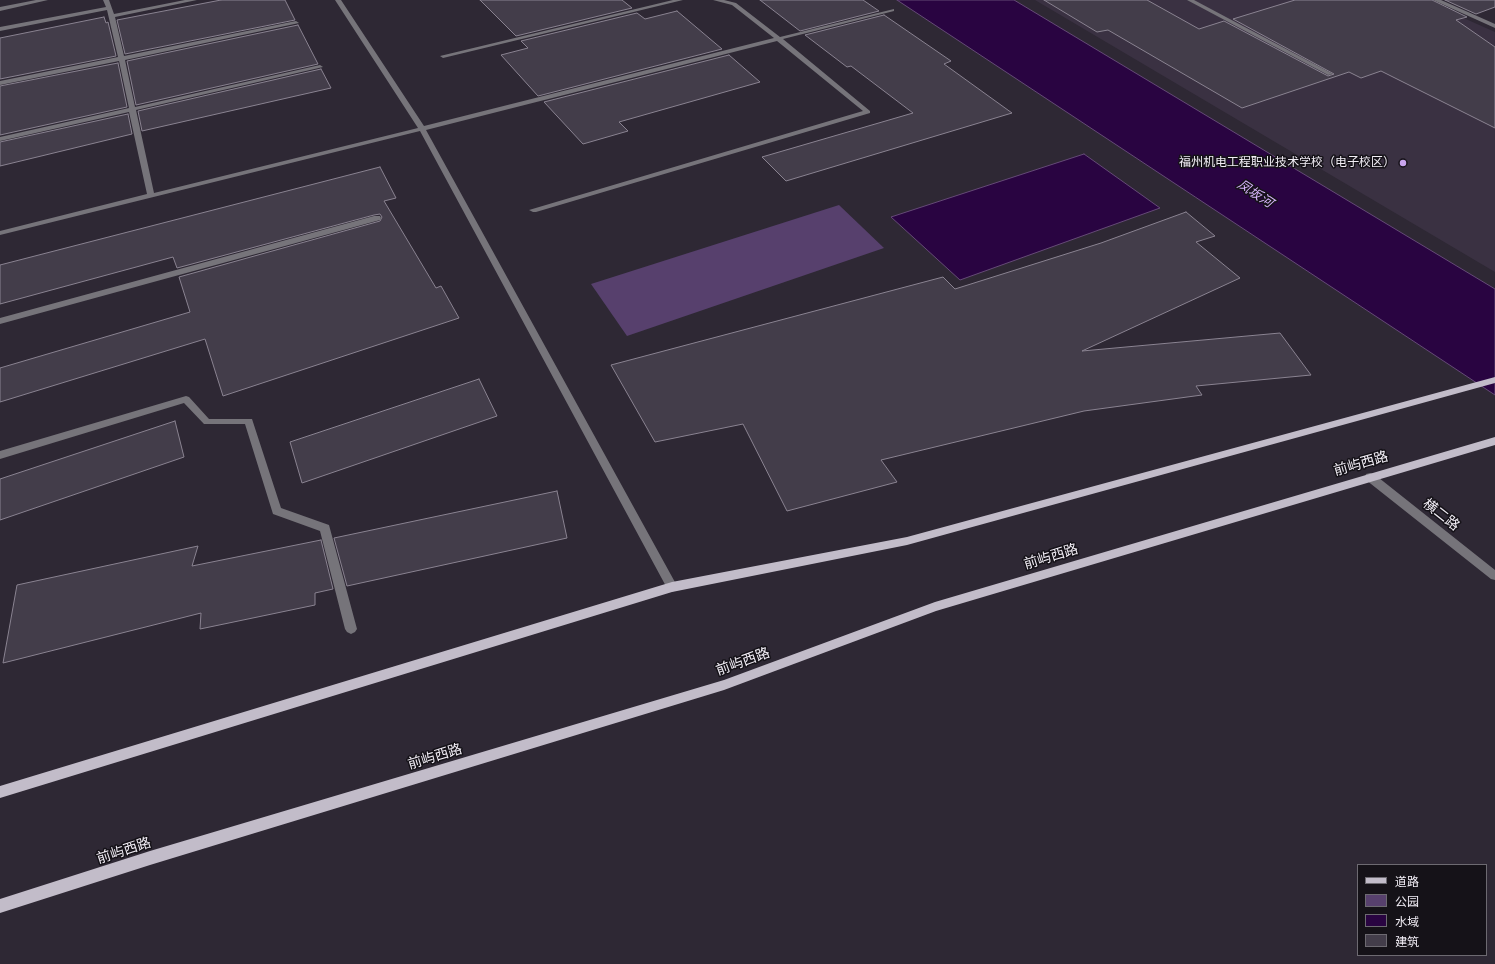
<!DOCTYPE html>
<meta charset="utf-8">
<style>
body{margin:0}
#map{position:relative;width:1495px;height:964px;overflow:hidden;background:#2e2834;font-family:"PT Sans","Noto Sans SC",sans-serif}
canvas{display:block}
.legend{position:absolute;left:1357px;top:864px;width:130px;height:92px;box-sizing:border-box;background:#151218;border:1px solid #6d6a71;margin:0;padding:5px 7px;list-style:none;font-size:12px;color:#f2eef6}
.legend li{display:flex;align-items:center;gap:8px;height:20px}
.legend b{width:20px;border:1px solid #6d6a71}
</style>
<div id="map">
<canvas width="1495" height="964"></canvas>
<ul class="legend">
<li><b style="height:5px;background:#c2bcc9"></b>道路</li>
<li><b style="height:11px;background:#57406d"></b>公园</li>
<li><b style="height:11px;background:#290441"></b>水域</li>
<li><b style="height:11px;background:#433d4a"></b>建筑</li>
</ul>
</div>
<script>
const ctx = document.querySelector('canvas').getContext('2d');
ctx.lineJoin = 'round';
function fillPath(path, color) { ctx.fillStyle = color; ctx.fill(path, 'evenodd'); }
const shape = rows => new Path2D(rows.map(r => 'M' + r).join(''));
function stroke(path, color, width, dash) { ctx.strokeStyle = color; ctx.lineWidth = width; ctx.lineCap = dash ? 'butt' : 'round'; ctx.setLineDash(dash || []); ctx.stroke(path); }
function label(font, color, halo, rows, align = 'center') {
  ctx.font = font + ' "PT Sans","Noto Sans SC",sans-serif'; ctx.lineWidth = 3; ctx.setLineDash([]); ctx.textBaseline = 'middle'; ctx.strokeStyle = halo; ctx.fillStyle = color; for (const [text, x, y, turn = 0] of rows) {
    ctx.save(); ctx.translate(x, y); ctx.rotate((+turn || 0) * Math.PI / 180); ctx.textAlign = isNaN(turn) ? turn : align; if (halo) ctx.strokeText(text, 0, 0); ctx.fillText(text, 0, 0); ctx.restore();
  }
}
const built = shape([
 [1035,0,1423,0,1495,32,1495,272]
]);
const green = shape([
 [839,205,884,248,627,336,591,284]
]);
const water = shape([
 [897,0,1014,0,1495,289,1495,395,897,0],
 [1084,154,1160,208,960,280,891,217,1084,154]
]);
const building = shape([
 [221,0,285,0,295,20,125,54,117,20,221,0],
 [480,0,622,0,632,8,516,36,480,0],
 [760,0,863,0,879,11,800,31,760,0],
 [1044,0,1147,0,1199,29,1224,21,1328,76,1334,74,1233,19,1295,0,1432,0,1467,17,1456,20,1495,47,1495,128,1381,71,1361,78,1349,72,1242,108,1108,30,1097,32,1044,0],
 [1445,0,1495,0,1495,7,1476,14,1445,0],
 [677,11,722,49,538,96,501,55,528,48,521,41,637,13,645,19,677,11],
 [884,15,951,61,944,64,1012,113,786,181,762,157,913,113,851,66,847,67,805,35,884,15],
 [104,17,106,23,108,22,116,56,0,79,0,38,104,17],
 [298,25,318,64,136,105,127,61,298,25],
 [729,55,760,82,619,122,628,131,583,144,544,102,729,55],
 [118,63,127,107,0,135,0,86,118,63],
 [321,69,331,88,142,131,138,111,321,69],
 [128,114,132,134,0,166,0,142,128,114],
 [380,167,396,198,384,201,436,288,441,286,459,318,223,396,205,339,0,402,0,368,190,312,179,277,380,221,382,217,380,214,374,215,177,268,173,257,0,304,0,265,380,167],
 [1186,212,1215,236,1196,242,1240,278,1082,351,1280,333,1311,375,1196,386,1202,395,1084,411,881,460,897,482,787,511,743,424,655,442,611,365,943,277,955,289,1101,243,1186,212],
 [479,379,497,416,302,483,290,442,479,379],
 [175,421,184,457,0,520,0,479,175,421],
 [557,491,567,538,347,586,334,538,557,491],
 [321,540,333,589,315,593,315,605,200,629,201,613,3,663,17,585,198,546,192,566,321,540]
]);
const minor = shape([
 [36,0,48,0,0,11,0,7,36,0],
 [103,0,109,0,114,14,185,0,197,0,115,17,124,56,296,21,299,23,125,60,135,107,320,65,323,67,136,110,154,193,418,128,335,0,341,0,424,126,774,38,732,5,713,0,724,0,736,3,780,37,894,9,894,11,783,39,870,111,870,113,536,212,533,212,529,210,863,111,777,41,426,130,676,584,677,587,676,590,672,592,668,590,420,131,0,235,0,231,147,194,129,112,0,141,0,137,129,108,119,61,0,85,0,81,118,57,107,10,0,31,0,27,106,7,103,0],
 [673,0,683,0,443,58,440,56,673,0],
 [1187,0,1194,0,1333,74,1328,75,1187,0],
 [1433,0,1441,0,1495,24,1495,28,1433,0],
 [374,216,380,216,381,218,380,220,0,324,0,318,374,216],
 [186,396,189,397,209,419,252,419,281,508,329,525,357,629,355,632,351,634,347,632,345,629,320,531,273,514,245,424,204,424,184,403,0,459,0,451,186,396],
 [1370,473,1374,474,1495,570,1495,580,1491,579,1366,480,1365,477,1366,474,1370,473]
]);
const major = shape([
 [1495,377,1495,383,907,545,672,592,0,798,0,786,672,582,907,537,1495,377],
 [1495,437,1495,445,936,611,724,690,150,865,0,913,0,899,150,851,724,680,935,602,1495,437]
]);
const markers = [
 [1403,163,4,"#c9a5ee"]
];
const farPoinames = [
 ["福州机电工程职业技术学校（电子校区）",1395,163]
];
const farWaternames = [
 ["凤坂河",1255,194,33]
];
const streetNames = [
 ["前屿西路",1361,464,-16],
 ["横二路",1441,515,38],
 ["前屿西路",1051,557,-17],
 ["前屿西路",743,662,-20],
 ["前屿西路",435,757,-17],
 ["前屿西路",124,851,-18]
];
fillPath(built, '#3a3142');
fillPath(green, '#57406d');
fillPath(water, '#290441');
stroke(water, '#654a77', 1);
fillPath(building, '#433d4a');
stroke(building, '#8a8391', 1);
fillPath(minor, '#76747a');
fillPath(major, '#c2bcc9');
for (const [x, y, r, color] of markers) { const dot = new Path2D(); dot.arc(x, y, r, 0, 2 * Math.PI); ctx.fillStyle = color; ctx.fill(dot); stroke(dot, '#151218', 1.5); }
label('12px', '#f2eef6', '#151218', farPoinames, 'right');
label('italic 13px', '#d8b4fd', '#151218', farWaternames);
label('14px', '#f2eef6', '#151218', streetNames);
</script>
